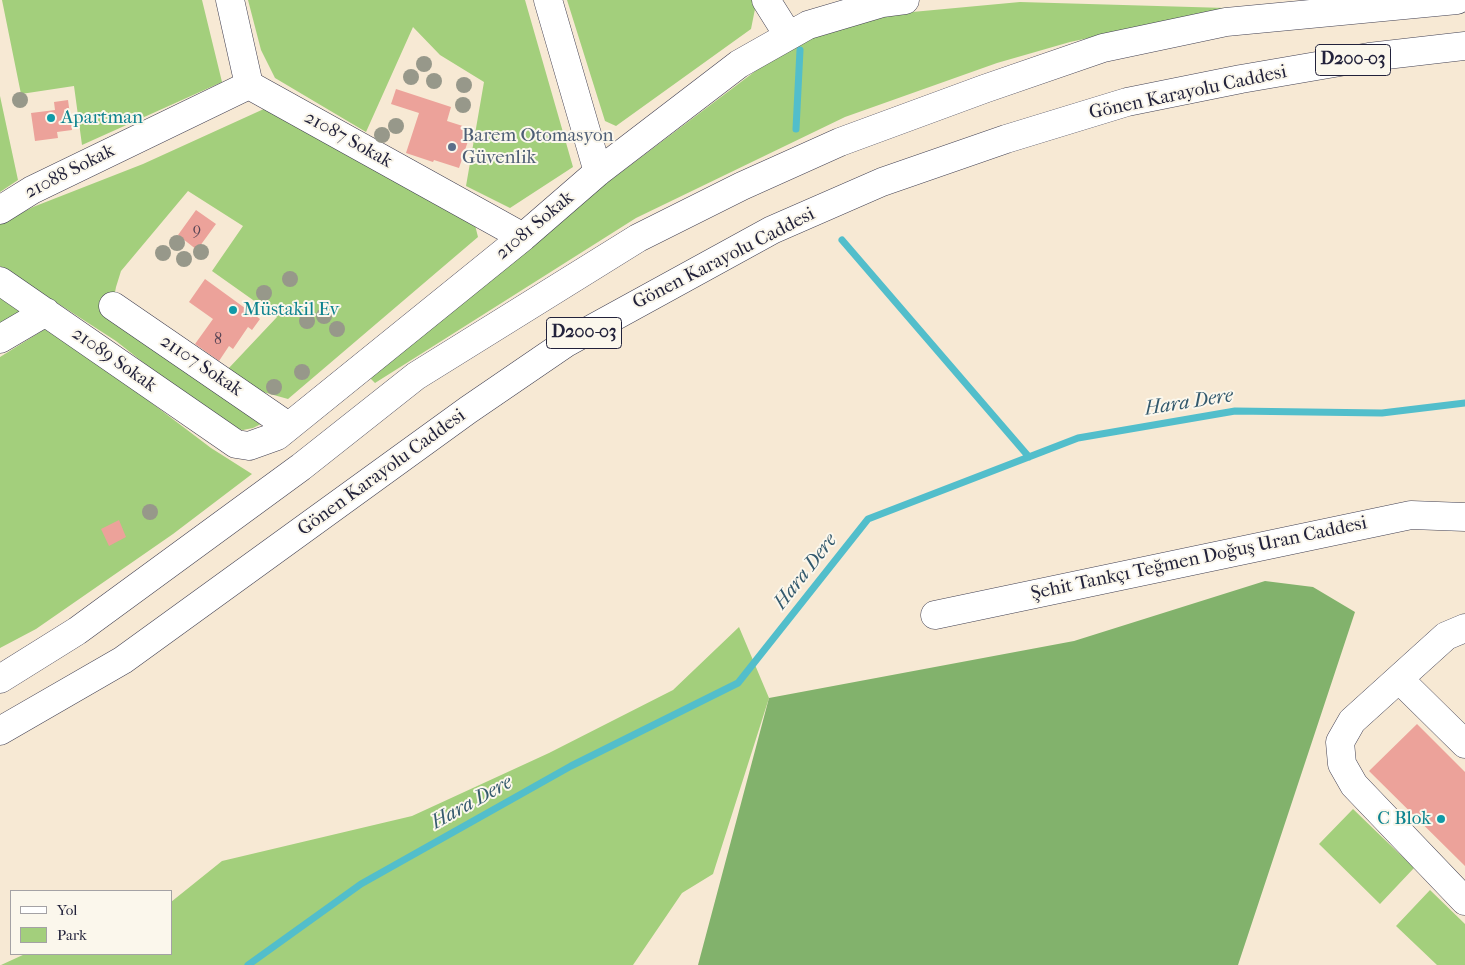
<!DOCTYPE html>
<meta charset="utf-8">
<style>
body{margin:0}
#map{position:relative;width:1465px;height:965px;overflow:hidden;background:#f7e9d4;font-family:"IM FELL French Canon",serif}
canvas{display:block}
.legend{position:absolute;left:10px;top:890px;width:162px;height:65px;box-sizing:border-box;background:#fbf7ec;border:1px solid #a4a2a5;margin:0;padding:6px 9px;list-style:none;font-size:15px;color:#22223b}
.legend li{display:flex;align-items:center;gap:10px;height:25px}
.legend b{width:25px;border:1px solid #a4a2a5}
</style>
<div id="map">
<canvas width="1465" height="965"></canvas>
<ul class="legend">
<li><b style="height:6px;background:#fff"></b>Yol</li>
<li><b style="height:14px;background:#a3cf7c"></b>Park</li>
</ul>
</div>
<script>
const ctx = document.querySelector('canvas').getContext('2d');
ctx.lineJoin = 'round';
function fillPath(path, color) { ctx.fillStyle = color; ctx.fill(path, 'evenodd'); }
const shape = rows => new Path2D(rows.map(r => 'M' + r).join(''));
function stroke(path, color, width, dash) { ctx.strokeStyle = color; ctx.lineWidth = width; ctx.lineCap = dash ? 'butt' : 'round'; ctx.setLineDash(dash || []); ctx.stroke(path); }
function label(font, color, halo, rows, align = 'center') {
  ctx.font = font + ' "IM FELL French Canon",serif'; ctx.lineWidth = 4; ctx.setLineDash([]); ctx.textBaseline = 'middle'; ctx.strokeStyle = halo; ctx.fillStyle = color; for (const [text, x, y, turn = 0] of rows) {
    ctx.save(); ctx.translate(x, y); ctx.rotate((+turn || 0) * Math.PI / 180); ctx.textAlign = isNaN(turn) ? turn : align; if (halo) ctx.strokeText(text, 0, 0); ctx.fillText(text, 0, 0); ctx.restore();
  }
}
const green = shape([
 [2,0,202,0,222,82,82,145,74,86,21,94],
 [248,0,525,0,573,167,510,208,466,186,484,82,440,55,413,27,366,132,275,78,261,50],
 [567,0,754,0,756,4,751,29,616,126,605,121],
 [1020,2,1226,8,1070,42,997,63,845,117,636,218,375,383,367,375,583,201,786,48,833,29,880,15],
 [0,96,18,180,0,192],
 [266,108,475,225,478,237,288,399,263,392,228,369,277,317,212,271,243,226,188,191,121,271,116,287,111,313,267,421,253,428,243,430,229,428,202,409,116,341,0,266,0,224,33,207,143,164],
 [0,291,20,303,21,316,0,328],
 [50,326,211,448,252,474,173,534,36,629,0,648,0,357],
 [739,627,769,698,713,874,682,893,633,965,1,965,25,954,171,954,171,902,222,861,412,816,549,753,673,690],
 [1353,809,1414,868,1380,904,1319,844],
 [1430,890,1465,924,1465,965,1437,965,1396,926]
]);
const forest = shape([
 [1265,581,1313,587,1355,612,1238,965,698,965,769,698,1074,641]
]);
const stream = shape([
 [796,129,800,50],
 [842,240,1029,457],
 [248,965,361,884,571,766,738,683,868,519,1078,438,1235,411,1382,413,1465,403]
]);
const building = shape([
 [396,89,451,107,447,121,472,129,459,168,434,160,433,162,406,153,419,113,391,104],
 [68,100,72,130,57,132,58,138,35,141,31,113,55,110,54,102],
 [196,210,216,224,197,250,178,235],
 [205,279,260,319,252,330,248,327,233,349,229,346,219,361,195,344,213,319,189,302],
 [119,520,126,537,109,546,101,529],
 [1417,724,1465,772,1465,866,1369,771]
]);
const minor = shape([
 [230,0,249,85,523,237],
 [548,0,598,172],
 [766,0,788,35],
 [0,210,32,190,249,85],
 [0,281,236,444,249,446,277,436,523,237,598,172,739,64,808,25,882,3,905,0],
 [113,306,288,426],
 [0,339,46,312],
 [935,615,1411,515,1465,517],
 [1465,628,1446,636,1352,721,1340,742,1342,764,1354,785,1465,901],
 [1399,679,1465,744]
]);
const highway = shape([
 [0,679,77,631,301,467,416,376,638,238,742,186,840,142,984,89,1103,48,1226,22,1457,0],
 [0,731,123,660,468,410,566,343,772,230,882,182,1006,139,1127,102,1241,79,1369,57,1465,46]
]);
const trees = [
 [424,64],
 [411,77],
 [434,81],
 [464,85],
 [20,100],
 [463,105],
 [396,126],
 [382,135],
 [177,243],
 [201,252],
 [163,253],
 [184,259],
 [290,279],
 [264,293],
 [324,316],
 [307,321],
 [337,329],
 [302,372],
 [274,387],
 [150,512]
];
const markers = [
 [51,118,5,"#0f9aa8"],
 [452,147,5,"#5c6f8a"],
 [233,310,5,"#0f9aa8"],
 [1441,819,5,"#0f9aa8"]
];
const numberNames = [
 ["9",197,230],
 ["8",218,340]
];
const shields = [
 [1353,60,75],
 [584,333,75]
];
const shieldNames = [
 ["D200-03",1353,60],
 ["D200-03",584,333]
];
const streetNames = [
 ["Gönen Karayolu Caddesi",1188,93,-12],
 ["21087 Sokak",348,140,29],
 ["21088 Sokak",70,172,-27],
 ["21081 Sokak",535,226,-40],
 ["Gönen Karayolu Caddesi",724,259,-27],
 ["21089 Sokak",114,360,35],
 ["21107 Sokak",201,366,34],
 ["Gönen Karayolu Caddesi",382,473,-36],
 ["Şehit Tankçı Teğmen Doğuş Uran Caddesi",1199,559,-12]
];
const cultureNames = [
 ["Apartman",61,118],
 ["Müstakil Ev",243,310],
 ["C Blok",1431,819,"right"]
];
const serviceNames = [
 ["Barem Otomasyon",462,136],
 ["Güvenlik",462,158]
];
const waterNames = [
 ["Hara Dere",1189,403,-9],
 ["Hara Dere",806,572,-52],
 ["Hara Dere",472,803,-29]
];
fillPath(green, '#a3cf7c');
fillPath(forest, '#82b26c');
stroke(stream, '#52becb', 7);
fillPath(building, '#eca29a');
stroke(minor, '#424052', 29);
stroke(highway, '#424052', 29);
stroke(minor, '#fff', 28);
stroke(highway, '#fff', 28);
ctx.fillStyle = '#97988a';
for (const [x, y] of trees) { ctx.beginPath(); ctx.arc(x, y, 8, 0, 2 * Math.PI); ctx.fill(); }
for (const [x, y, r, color] of markers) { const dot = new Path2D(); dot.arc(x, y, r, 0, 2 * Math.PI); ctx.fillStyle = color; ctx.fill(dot); stroke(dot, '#fbf7ec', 2); }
label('16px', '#544253', null, numberNames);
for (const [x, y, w] of shields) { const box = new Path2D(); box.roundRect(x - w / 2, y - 15.5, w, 31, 4); ctx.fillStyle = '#fbf7ec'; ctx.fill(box); stroke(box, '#22223b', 1); }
label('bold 18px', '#22223b', null, shieldNames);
label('19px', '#22223b', '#fbf7ec', streetNames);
label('19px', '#0d838f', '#fbf7ec', cultureNames, 'left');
label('19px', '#4e5e75', '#fbf7ec', serviceNames, 'left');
label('italic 20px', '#33596d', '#fbf7ec', waterNames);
</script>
